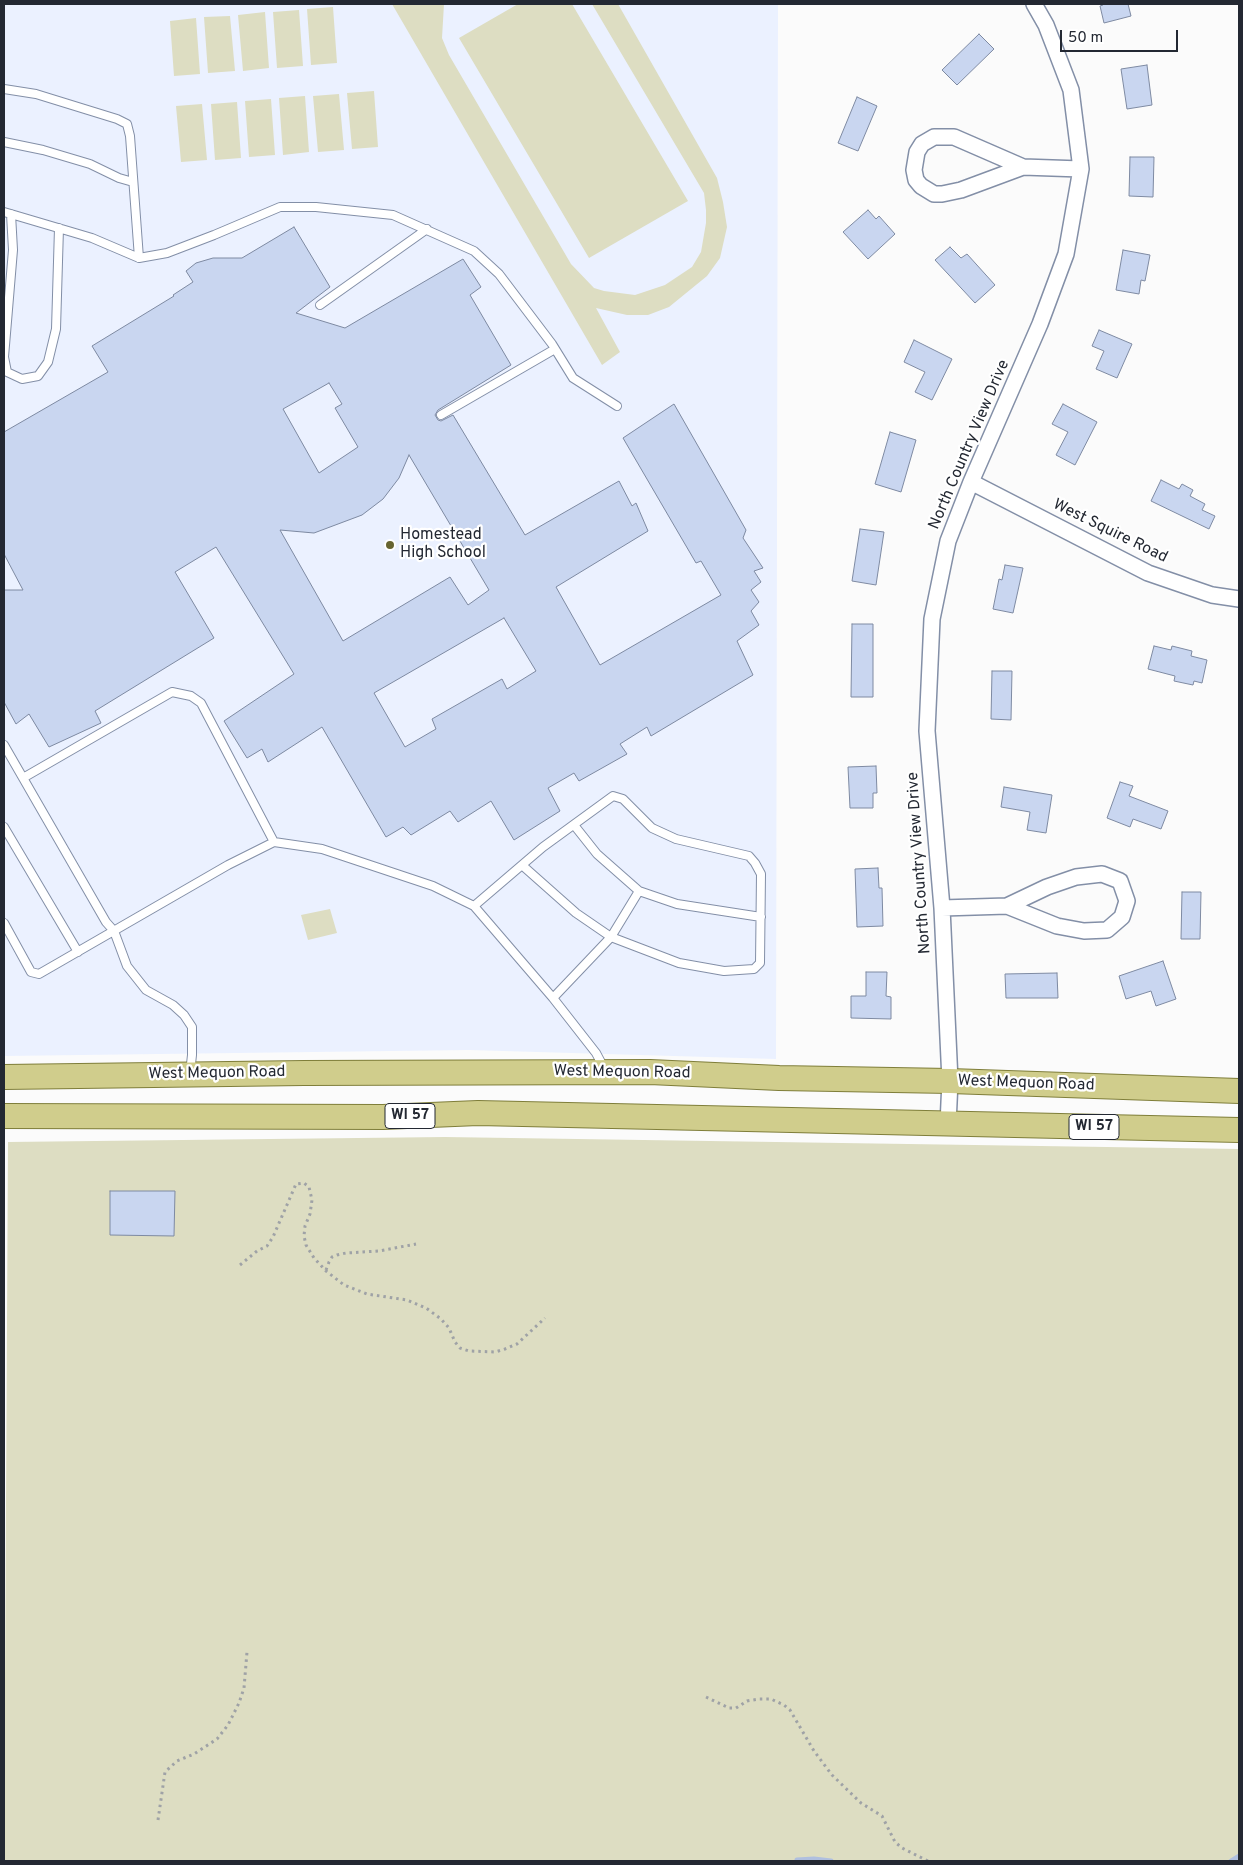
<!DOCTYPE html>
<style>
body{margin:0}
#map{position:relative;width:1243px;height:1865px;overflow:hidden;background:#fbfbfb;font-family:Overpass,sans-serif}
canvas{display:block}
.frame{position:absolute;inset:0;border:5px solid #232832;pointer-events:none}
.scale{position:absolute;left:1060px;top:30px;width:118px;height:22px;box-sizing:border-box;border:2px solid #232832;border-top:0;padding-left:6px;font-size:15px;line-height:18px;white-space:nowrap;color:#232832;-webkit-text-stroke:4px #fff;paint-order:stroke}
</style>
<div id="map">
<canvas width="1243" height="1865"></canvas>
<div class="frame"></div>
<div class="scale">50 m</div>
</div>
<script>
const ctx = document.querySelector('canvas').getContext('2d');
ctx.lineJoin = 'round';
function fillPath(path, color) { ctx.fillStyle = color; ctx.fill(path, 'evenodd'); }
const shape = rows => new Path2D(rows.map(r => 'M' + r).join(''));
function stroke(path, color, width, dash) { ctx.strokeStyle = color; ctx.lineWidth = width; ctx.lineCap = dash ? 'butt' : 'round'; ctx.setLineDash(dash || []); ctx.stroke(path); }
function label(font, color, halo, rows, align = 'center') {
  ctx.font = font + ' Overpass,sans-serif'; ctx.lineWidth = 4.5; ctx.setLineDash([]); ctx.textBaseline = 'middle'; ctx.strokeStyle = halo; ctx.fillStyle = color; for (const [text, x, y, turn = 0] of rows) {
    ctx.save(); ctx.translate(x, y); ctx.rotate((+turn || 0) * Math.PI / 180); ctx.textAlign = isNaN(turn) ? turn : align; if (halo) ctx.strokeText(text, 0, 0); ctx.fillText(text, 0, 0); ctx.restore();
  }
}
const built = shape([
 [4,4,778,4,776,1059,469,1050,4,1056]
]);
const green = shape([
 [392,4,444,4,442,38,449,55,571,264,594,288,604,291,635,295,665,285,692,267,701,252,706,223,706,210,704,193,592,4,618,4,717,178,723,202,727,227,720,258,707,276,669,307,648,315,627,315,596,308,620,352,602,365],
 [518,4,572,4,688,201,589,258,459,38],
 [333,7,337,63,311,65,307,9],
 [299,10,303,66,277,68,273,12],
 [265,12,269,68,243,71,238,15],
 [230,16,235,71,208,73,204,17],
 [196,18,200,74,174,76,170,21],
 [374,91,378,147,352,149,347,93],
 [339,94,344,150,318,152,313,96],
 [305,96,309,152,283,155,279,98],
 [271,99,275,155,249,157,245,101],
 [237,102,241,158,215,160,211,104],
 [202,104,207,160,181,162,176,106],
 [330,909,337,933,308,940,301,915],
 [445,1137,1239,1149,1239,1861,4,1861,8,1142]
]);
const stream = shape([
 [797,1860,814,1859,831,1861],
 [1231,1861,1239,1856]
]);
const building = shape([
 [1102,4,1128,4,1131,16,1104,23,1100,6,1103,5,1102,4],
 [979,34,994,49,957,85,942,70,979,34],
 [1147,65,1152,105,1127,109,1121,69,1147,65],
 [857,97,877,106,858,151,838,143,857,97],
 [1130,157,1154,157,1153,197,1129,196,1130,157],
 [868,210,876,219,879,216,895,234,868,259,843,232,868,210],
 [294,227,330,287,296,313,345,328,463,259,481,287,470,295,511,365,438,410,435,415,438,420,441,421,453,415,525,535,619,481,632,506,636,503,648,531,556,587,600,665,721,595,701,561,696,563,623,438,674,404,746,530,743,538,763,568,754,571,761,582,751,590,759,602,751,611,759,625,737,641,753,675,651,736,647,727,620,744,627,754,579,781,574,773,548,788,560,811,514,840,491,801,458,822,450,811,411,835,403,827,386,837,322,727,268,762,262,749,247,758,224,721,294,674,216,547,175,572,214,638,95,711,101,723,49,747,29,714,16,724,4,702,4,590,23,590,4,554,4,432,108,372,92,346,174,296,173,295,193,282,186,271,196,263,213,258,242,258,294,227],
 [329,383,342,404,335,408,358,447,319,473,283,409,329,383],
 [409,455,489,590,468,605,450,577,343,641,280,530,314,533,362,515,383,499,399,478,409,455],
 [504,618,536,671,507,689,502,679,432,719,436,729,405,747,374,693,504,618],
 [950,247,961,258,967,254,995,285,975,303,935,260,950,247],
 [1123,250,1150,255,1145,281,1141,280,1139,294,1116,290,1123,250],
 [1099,330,1132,344,1117,378,1096,369,1104,351,1092,346,1099,330],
 [914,340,952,359,932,400,915,392,925,372,904,362,914,340],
 [1063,404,1097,422,1075,465,1056,455,1068,432,1052,424,1063,404],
 [890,432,916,440,901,492,875,484,890,432],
 [1161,480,1179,489,1182,484,1193,490,1190,496,1205,504,1202,510,1215,516,1209,529,1151,501,1161,480],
 [860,529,884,532,876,585,852,581,860,529],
 [1005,565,1023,568,1013,613,993,609,999,579,1002,580,1005,565],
 [852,624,873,624,873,697,851,697,852,624],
 [1154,646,1171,650,1172,646,1192,651,1191,656,1207,660,1202,683,1194,681,1193,685,1174,681,1175,676,1148,669,1154,646],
 [992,671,1012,671,1011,720,991,719,992,671],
 [876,766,877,793,873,793,873,808,850,808,848,767,876,766],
 [1120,782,1133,786,1129,796,1168,811,1161,829,1133,819,1130,827,1107,818,1120,782],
 [1004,787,1052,795,1046,833,1027,830,1030,812,1001,807,1004,787],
 [878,868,879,888,882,888,883,926,857,927,855,869,878,868],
 [1182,892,1201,892,1200,939,1181,939,1182,892],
 [1163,961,1176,999,1156,1006,1151,991,1126,999,1119,976,1163,961],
 [866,972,887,972,886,996,891,997,891,1019,851,1018,851,996,866,996,866,972],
 [1057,973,1058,998,1006,998,1005,974,1057,973],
 [110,1191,175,1191,174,1236,110,1235,110,1191]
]);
const path = shape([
 [240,1265,257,1251,267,1246,273,1237,296,1184,304,1183,309,1187,312,1200,310,1214,305,1226,304,1236,306,1245,314,1258,326,1271,344,1285,367,1294,407,1300,426,1308,441,1319,449,1328,455,1342,460,1348,469,1351,495,1352,505,1349,517,1344,545,1318],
 [326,1270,329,1262,332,1257,337,1255,346,1253,379,1251,416,1244],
 [706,1697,729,1708,736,1708,747,1701,759,1699,771,1699,784,1705,790,1710,814,1751,832,1775,861,1803,882,1816,895,1842,902,1848,928,1861],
 [158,1820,165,1772,177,1761,194,1754,217,1739,228,1725,239,1703,244,1688,247,1652]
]);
const service = shape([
 [4,89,36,94,117,119,127,124,130,136,139,258,92,238,4,212],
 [4,142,43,150,90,164,119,178,133,182],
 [11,214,13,250,4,357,7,372,22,379,38,376,48,362,56,329,59,228],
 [139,258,167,253,214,235,280,207,316,207,393,215,474,251,499,274,552,344,573,378,617,406],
 [320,305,427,229],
 [441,415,555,349],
 [4,745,106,922,114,931,127,966,146,990,173,1005,184,1015,192,1027,192,1055,190,1073],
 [23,778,172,692,191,696,201,703,274,842],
 [574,825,597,854,639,891,677,904,761,917],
 [4,827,78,952],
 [474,906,543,847,613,796,623,799,652,828,676,839,749,856,755,863,761,874,760,963,754,969,724,971,679,963,611,937,576,913,523,866],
 [4,923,31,972,39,974,228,865,274,842,322,849,433,886,474,906,553,998,611,937,639,891],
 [553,998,596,1053,604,1068]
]);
const minor = shape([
 [1023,167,961,190,942,194,934,194,921,186,916,180,914,170,917,152,922,144,934,137,954,137,1023,167,1081,169],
 [971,482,1148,573,1212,595,1239,599],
 [942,908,1007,906,1057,926,1084,931,1107,930,1122,917,1127,901,1120,881,1102,874,1076,877,1047,887,1007,906],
 [948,1124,950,1081,942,908,927,731,932,619,948,541,971,482,1040,324,1066,254,1081,169,1071,90,1046,25,1034,4]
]);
const primary = shape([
 [4,1077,304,1073,650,1072,779,1078,950,1081,1239,1091],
 [4,1116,383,1117,478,1113,1239,1130]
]);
const markers = [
 [390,545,5,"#666431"]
];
const shields = [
 [410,1116,50],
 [1094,1127,50]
];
const shieldNames = [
 ["WI 57",410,1116],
 ["WI 57",1094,1127]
];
const streetNames = [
 ["North Country View Drive",970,445,-67],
 ["West Squire Road",1110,532,26],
 ["North Country View Drive",920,863,-94],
 ["West Mequon Road",622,1073,1],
 ["West Mequon Road",217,1074,-1],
 ["West Mequon Road",1026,1084,2]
];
const poiNames = [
 ["Homestead",400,536],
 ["High School",400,554]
];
fillPath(built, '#ebf1ff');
fillPath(green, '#ddddc2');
stroke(stream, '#afbfdf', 5);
fillPath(building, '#c9d6f0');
stroke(building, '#7e8aa2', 1);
stroke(service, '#838fa7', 10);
stroke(minor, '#838fa7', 18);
stroke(primary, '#7f7e3a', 26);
stroke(path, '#9fa2a6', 3, [2.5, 4]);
stroke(service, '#fff', 8);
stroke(minor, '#fff', 15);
stroke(primary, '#d0cd8c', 24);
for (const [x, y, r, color] of markers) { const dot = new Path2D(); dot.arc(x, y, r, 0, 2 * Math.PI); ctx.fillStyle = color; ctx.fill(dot); stroke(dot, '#fff', 2); }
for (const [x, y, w] of shields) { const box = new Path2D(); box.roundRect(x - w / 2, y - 12.5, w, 25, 4); ctx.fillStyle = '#fff'; ctx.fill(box); stroke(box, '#232832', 1); }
label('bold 15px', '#232832', null, shieldNames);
label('16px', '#232832', '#fff', streetNames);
label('16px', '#232832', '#fff', poiNames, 'left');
</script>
